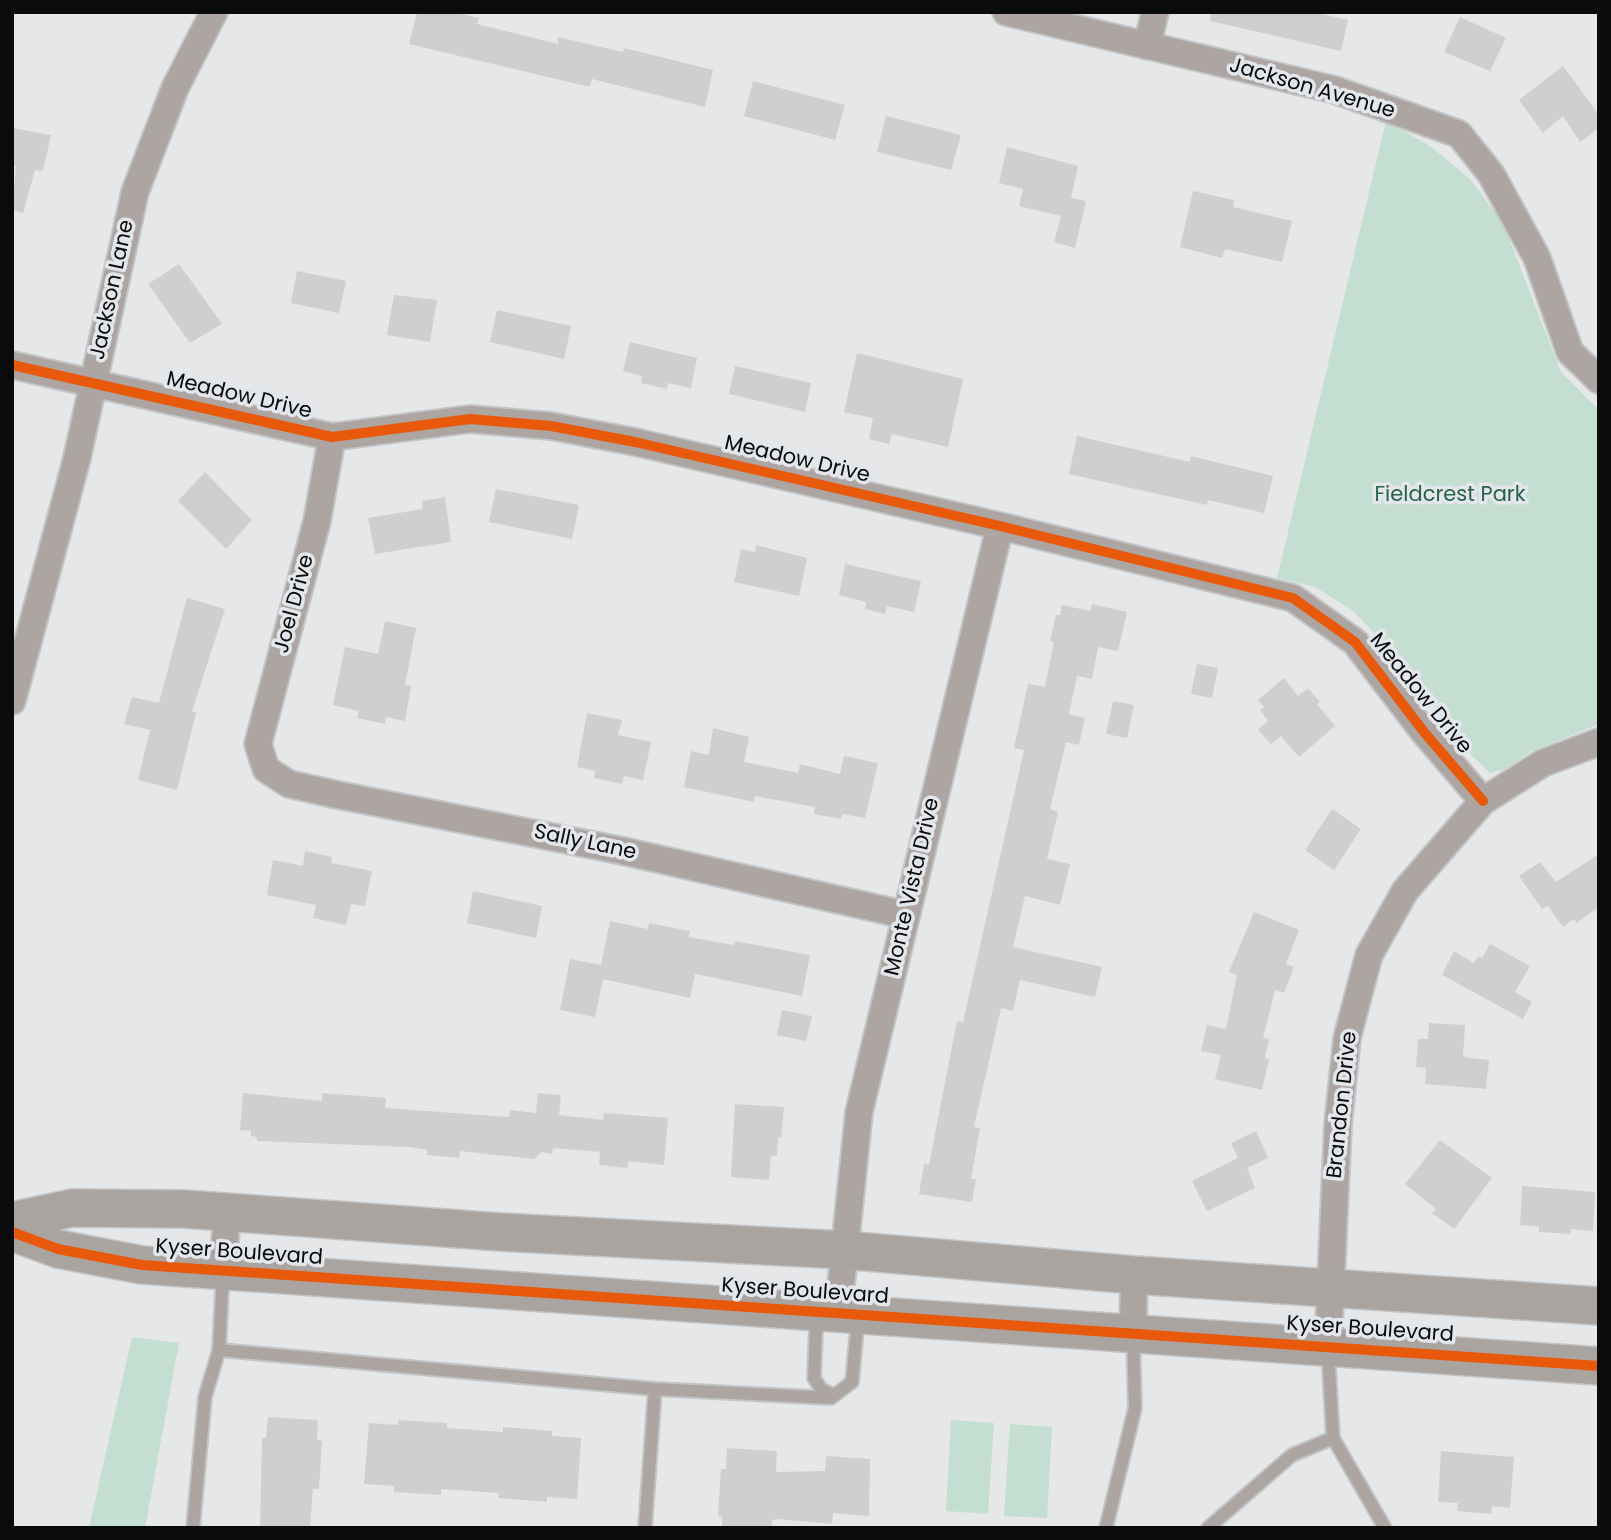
<!DOCTYPE html>
<style>
body{margin:0}
#map{position:relative;width:1611px;height:1540px;overflow:hidden;background:#e5e7e9;font-family:Poppins,sans-serif}
canvas{display:block}
.frame{position:absolute;inset:0;border:14px solid #0a0b0d;pointer-events:none}
</style>
<div id="map">
<canvas width="1611" height="1540"></canvas>
<div class="frame"></div>
</div>
<script>
const ctx = document.querySelector('canvas').getContext('2d');
ctx.lineJoin = 'round';
function fillPath(path, color) { ctx.fillStyle = color; ctx.fill(path, 'evenodd'); }
const shape = rows => new Path2D(rows.map(r => 'M' + r).join(''));
function stroke(path, color, width, dash) { ctx.strokeStyle = color; ctx.lineWidth = width; ctx.lineCap = dash ? 'butt' : 'round'; ctx.setLineDash(dash || []); ctx.stroke(path); }
function label(font, color, halo, rows, align = 'center') {
  ctx.font = font + ' Poppins,sans-serif'; ctx.lineWidth = 7; ctx.setLineDash([]); ctx.textBaseline = 'middle'; ctx.strokeStyle = halo; ctx.fillStyle = color; for (const [text, x, y, turn = 0] of rows) {
    ctx.save(); ctx.translate(x, y); ctx.rotate((+turn || 0) * Math.PI / 180); ctx.textAlign = isNaN(turn) ? turn : align; if (halo) ctx.strokeText(text, 0, 0); ctx.fillText(text, 0, 0); ctx.restore();
  }
}
const green = shape([
 [1386,121,1430,146,1470,179,1503,223,1561,372,1599,410,1599,724,1530,752,1505,769,1490,773,1471,755,1389,648,1352,610,1315,587,1277,578],
 [132,1337,179,1343,145,1528,89,1528],
 [951,1420,994,1423,988,1514,946,1511],
 [1010,1424,1052,1427,1047,1518,1004,1516]
]);
const building = shape([
 [417,12,452,12,479,18,477,24,558,44,558,37,623,52,624,48,713,70,705,107,592,79,590,87,409,44],
 [1211,12,1314,12,1348,20,1341,51,1210,21],
 [1460,17,1506,38,1490,71,1444,52],
 [1563,66,1599,115,1599,128,1580,142,1563,116,1543,133,1519,100],
 [753,81,845,105,835,140,744,116],
 [886,116,961,135,951,170,877,152],
 [12,128,51,135,43,171,35,170,23,213,12,210,16,166,12,165],
 [1007,147,1078,166,1071,198,1086,201,1075,248,1054,242,1061,216,1019,206,1023,189,999,183],
 [1193,191,1234,200,1233,207,1292,221,1282,262,1225,249,1222,258,1180,247],
 [179,264,222,324,190,343,148,284],
 [297,271,346,281,339,313,291,303],
 [394,295,437,300,430,342,387,335],
 [497,310,571,326,564,359,490,342],
 [630,342,697,358,691,388,668,383,667,389,641,383,642,376,623,371],
 [857,353,963,379,948,447,892,434,889,444,869,439,873,418,844,412],
 [735,366,811,383,805,412,729,394],
 [1077,436,1190,462,1191,456,1273,476,1264,513,1208,500,1207,505,1069,474],
 [205,472,252,520,226,549,178,501],
 [496,489,579,505,572,539,489,522],
 [445,497,451,542,375,554,368,518,423,509,422,501],
 [756,545,807,558,799,596,734,582,741,549,755,552],
 [845,564,921,581,914,612,887,606,885,614,865,609,866,602,839,595],
 [187,598,225,609,192,711,196,713,177,790,138,780,150,730,124,724,132,697,159,703],
 [1092,604,1127,612,1118,651,1098,647,1092,679,1077,676,1069,714,1085,718,1079,745,1066,742,1050,809,1058,812,1047,859,1070,864,1060,905,1025,896,1013,947,1102,967,1095,997,1020,980,1013,1011,1001,1008,974,1127,980,1128,971,1179,976,1179,972,1202,919,1194,924,1164,929,1165,957,1021,963,1022,1024,750,1014,748,1028,684,1045,687,1054,642,1050,641,1056,615,1060,615,1062,605,1090,611],
 [385,621,416,628,405,685,411,686,405,721,386,717,385,724,357,718,359,711,333,705,345,647,378,654],
 [1197,664,1218,668,1212,698,1191,694],
 [1284,678,1298,696,1308,688,1320,702,1317,704,1335,726,1299,757,1281,736,1271,744,1258,730,1268,721,1260,710,1264,707,1258,700],
 [1113,701,1134,705,1127,738,1106,734],
 [587,713,622,720,618,735,651,742,643,780,624,776,622,784,594,778,595,771,577,767],
 [713,728,749,737,744,762,798,773,800,764,840,774,844,756,878,763,865,818,842,814,841,819,814,814,815,807,755,796,754,802,684,787,691,751,709,755],
 [1332,809,1361,829,1334,870,1305,850],
 [305,851,332,857,331,863,372,871,365,906,351,904,346,925,313,918,316,905,267,895,273,860,303,866],
 [1599,854,1599,907,1576,923,1574,919,1563,927,1548,906,1542,909,1519,876,1540,862,1556,882],
 [473,891,542,906,536,938,467,923],
 [1254,912,1299,930,1286,964,1294,967,1284,993,1275,990,1263,1038,1269,1039,1265,1058,1269,1059,1262,1090,1215,1079,1221,1055,1201,1051,1207,1025,1226,1029,1237,975,1229,972],
 [610,921,648,929,649,923,690,931,688,937,734,945,735,941,810,955,802,996,695,974,690,998,603,979,595,1017,560,1010,570,959,601,965],
 [1490,944,1530,966,1515,992,1532,1002,1523,1019,1442,975,1454,951,1474,963,1478,956,1482,958],
 [782,1010,812,1016,806,1041,777,1035],
 [1429,1023,1465,1025,1463,1057,1489,1060,1486,1089,1425,1084,1426,1068,1416,1067,1418,1039,1428,1039],
 [243,1093,322,1101,322,1093,386,1098,385,1108,509,1117,510,1110,536,1113,538,1093,561,1095,559,1115,603,1120,604,1113,668,1118,664,1165,628,1161,628,1168,599,1165,600,1152,553,1148,552,1154,541,1152,534,1159,460,1151,459,1158,427,1155,427,1150,410,1147,257,1141,257,1137,251,1136,251,1131,240,1130],
 [735,1104,784,1107,781,1138,778,1137,777,1156,771,1156,769,1180,731,1177],
 [1256,1131,1268,1158,1247,1168,1255,1188,1207,1211,1192,1181,1238,1158,1231,1143],
 [1440,1140,1492,1178,1454,1229,1432,1213,1436,1209,1405,1184],
 [1522,1186,1595,1192,1593,1231,1571,1229,1571,1234,1539,1232,1539,1227,1520,1225],
 [268,1417,318,1420,317,1440,322,1441,319,1489,313,1489,310,1528,260,1528,262,1438,266,1438],
 [398,1420,447,1423,447,1428,503,1432,503,1427,552,1431,552,1436,581,1438,577,1499,547,1497,547,1502,498,1498,499,1493,441,1489,441,1495,394,1492,394,1486,364,1484,369,1423,398,1425],
 [727,1448,777,1451,776,1472,825,1471,826,1456,870,1459,869,1516,833,1513,832,1524,778,1519,772,1520,772,1528,722,1528,722,1517,718,1516,721,1469,726,1469],
 [1441,1451,1514,1457,1510,1508,1492,1506,1491,1514,1457,1511,1458,1503,1438,1502]
]);
const lane = shape([
 [827,1320,816,1329,814,1378,821,1389,833,1395],
 [219,1350,655,1389,831,1398,852,1382,857,1329,849,1321],
 [1328,1350,1333,1438,1385,1528],
 [193,1528,205,1397,219,1350,223,1272],
 [645,1528,655,1389],
 [1106,1528,1135,1408,1133,1337],
 [1208,1528,1292,1455,1333,1438]
]);
const street = shape([
 [1006,12,1335,90,1459,134,1491,174,1537,258,1570,352,1599,380],
 [1147,46,1155,12],
 [12,365,332,437,470,419,551,426,635,442,1000,526,1293,598,1355,642,1424,732,1483,801],
 [332,437,317,521,258,744,266,769,289,784,338,795,623,851,906,915],
 [12,701,77,458,135,192,175,88,214,12],
 [223,1272,227,1212],
 [838,1314,859,1112,1000,526],
 [1133,1333,1134,1275],
 [1328,1347,1338,1124,1347,1038,1369,955,1405,891,1483,801,1543,763,1599,742]
]);
const secondary = shape([
 [12,1221,72,1208,184,1209,500,1232,844,1250,1134,1275,1599,1306],
 [12,1232,58,1249,142,1265,1599,1366]
]);
const cycleway = shape([
 [12,365,332,437,470,419,551,426,635,442,1000,526,1293,598,1355,642,1424,732,1483,801],
 [12,1232,58,1249,142,1265,1599,1366]
]);
const streetNames = [
 ["Jackson Avenue",1312,89,16],
 ["Jackson Lane",113,290,-78],
 ["Meadow Drive",239,396,13],
 ["Meadow Drive",797,460,13],
 ["Joel Drive",295,604,-75],
 ["Meadow Drive",1420,694,51],
 ["Sally Lane",585,843,12],
 ["Monte Vista Drive",913,887,-77],
 ["Brandon Drive",1343,1105,-84],
 ["Kyser Boulevard",239,1253,4],
 ["Kyser Boulevard",805,1292,4],
 ["Kyser Boulevard",1370,1330,4]
];
const parkNames = [
 ["Fieldcrest Park",1450,496]
];
fillPath(green, '#c4dfd2');
fillPath(building, '#cecfd1');
stroke(lane, '#c3c4c5', 16);
stroke(street, '#c3c4c5', 30);
stroke(secondary, '#c3c4c5', 40);
stroke(lane, '#aca5a2', 12);
stroke(street, '#aca5a2', 26);
stroke(secondary, '#aaa4a1', 37);
stroke(cycleway, '#e8590c', 10);
label('21px', '#0a0b0d', '#e3e6eb', streetNames);
label('21px', '#276349', '#e3e6eb', parkNames);
</script>
